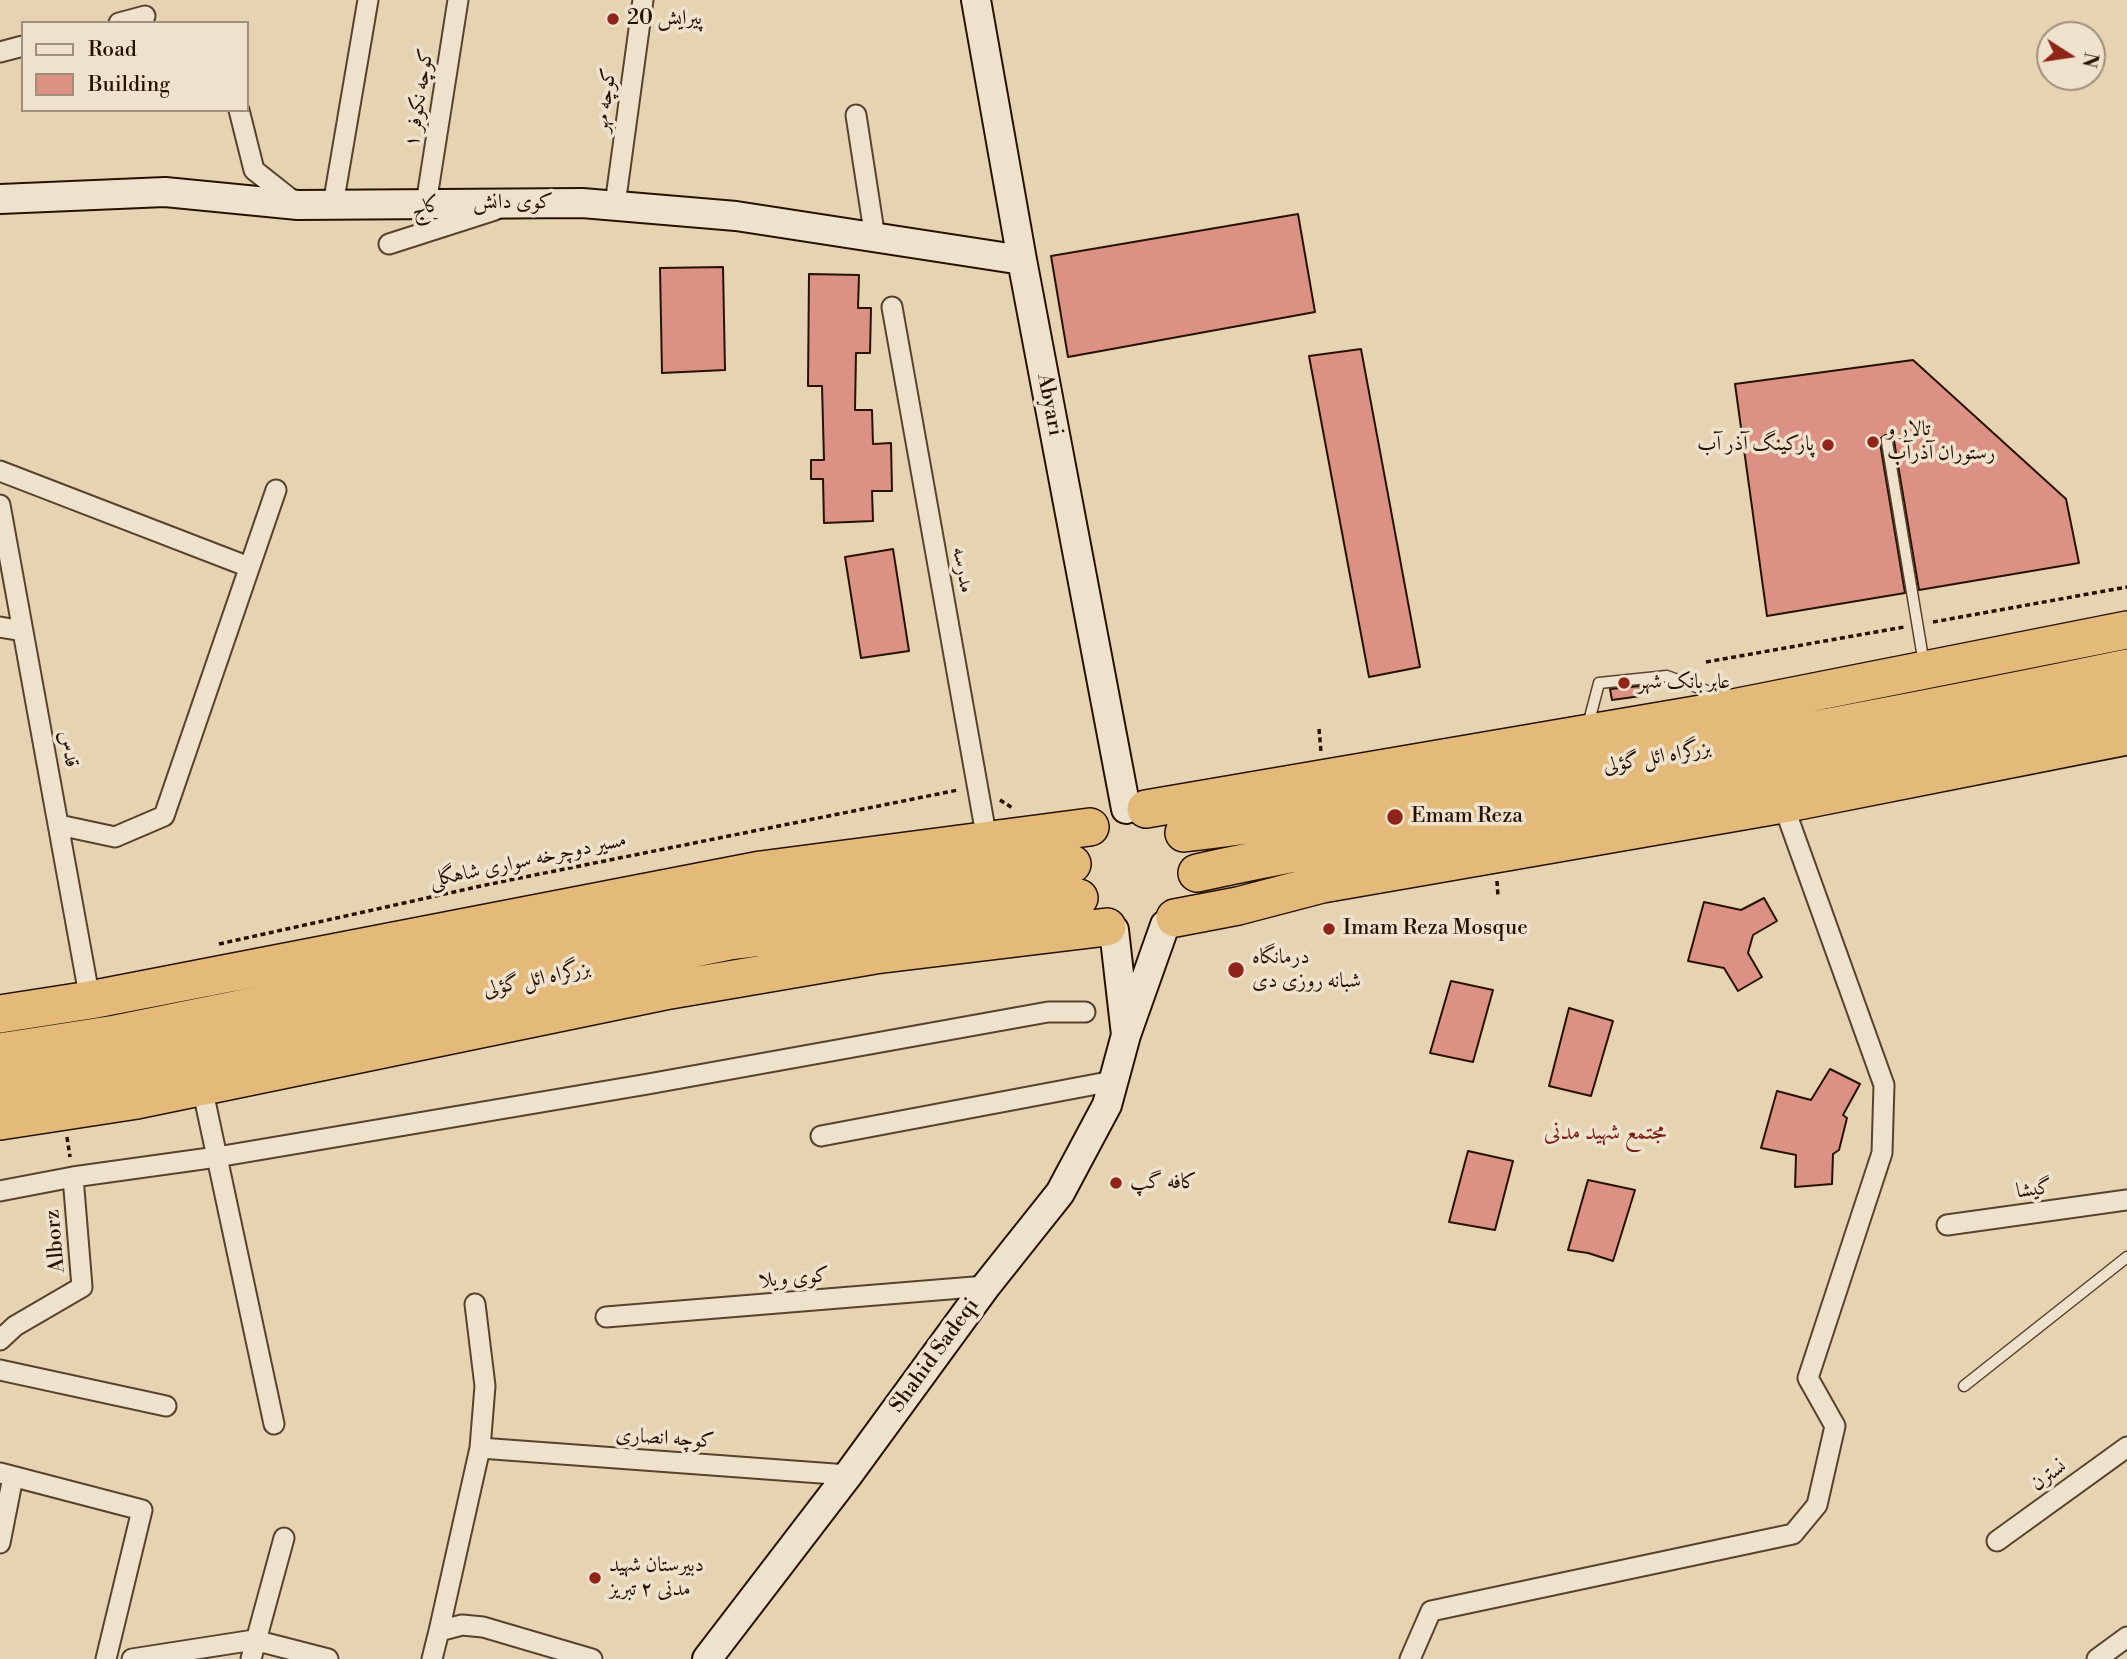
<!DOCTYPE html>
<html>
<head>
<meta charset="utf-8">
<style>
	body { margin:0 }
	#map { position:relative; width:2127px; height:1659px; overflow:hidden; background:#e6d3b2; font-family:"Libre Bodoni",serif }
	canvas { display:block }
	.legend { position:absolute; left:21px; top:21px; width:228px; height:91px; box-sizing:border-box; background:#efe2cd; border:2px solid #9f8f7b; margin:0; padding:9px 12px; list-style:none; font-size:21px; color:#271200 }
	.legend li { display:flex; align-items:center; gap:14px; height:35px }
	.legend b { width:35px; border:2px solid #9f8f7b }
	.north { position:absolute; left:2036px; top:21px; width:70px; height:70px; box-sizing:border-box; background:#efe2cd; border:2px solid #9f8f7b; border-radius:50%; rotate:102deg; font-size:19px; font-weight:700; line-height:28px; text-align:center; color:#271200 }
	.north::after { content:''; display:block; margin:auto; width:24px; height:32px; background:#8f2418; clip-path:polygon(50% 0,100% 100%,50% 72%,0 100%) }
</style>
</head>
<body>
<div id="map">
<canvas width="2127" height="1659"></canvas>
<ul class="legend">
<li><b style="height:9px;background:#efe2cd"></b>Road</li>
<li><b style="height:19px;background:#dc9185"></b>Building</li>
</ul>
<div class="north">N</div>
</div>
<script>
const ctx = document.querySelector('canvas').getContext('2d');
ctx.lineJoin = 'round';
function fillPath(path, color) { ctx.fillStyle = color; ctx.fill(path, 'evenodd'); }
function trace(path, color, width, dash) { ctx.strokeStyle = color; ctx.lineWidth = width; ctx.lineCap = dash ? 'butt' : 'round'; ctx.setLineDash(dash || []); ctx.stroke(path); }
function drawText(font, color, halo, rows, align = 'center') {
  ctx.font = font + ' "Libre Bodoni",Amiri,serif'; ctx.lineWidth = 7; ctx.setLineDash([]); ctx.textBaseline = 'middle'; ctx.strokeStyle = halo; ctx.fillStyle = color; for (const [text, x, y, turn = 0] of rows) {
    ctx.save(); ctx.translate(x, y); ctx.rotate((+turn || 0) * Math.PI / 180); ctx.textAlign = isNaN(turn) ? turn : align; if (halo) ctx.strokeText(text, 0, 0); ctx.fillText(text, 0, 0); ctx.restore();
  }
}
const building = new Path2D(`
	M1298,214L1315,312L1068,357L1051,256Z
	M723,267L725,370L662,373L660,268Z
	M809,274L859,275L858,308H871L870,353H856L855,410H872L873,444L891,443L892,491H872L873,521L824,523L823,479H811V460H824L822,386H808Z
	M1361,349L1420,667L1369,677L1309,356Z
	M1913,360L2066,499L2079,563L1919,590L1894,441L1890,435H1885L1880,439V443L1905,593L1767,616L1735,384Z
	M893,549L909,651L861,658L845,557Z
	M1640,686L1641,696L1612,700L1610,689Z
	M1764,898L1777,921L1753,935L1748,953L1762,977L1738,991L1724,968L1688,961L1704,902L1741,910Z
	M1451,981L1493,990L1473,1062L1430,1053Z
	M1569,1008L1613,1021L1591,1096L1549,1086Z
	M1830,1069L1860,1084L1843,1115L1847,1118L1839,1150L1833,1154L1832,1184L1795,1187L1796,1155L1761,1148L1777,1091L1811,1100Z
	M1468,1151L1513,1161L1495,1230L1449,1222Z
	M1588,1180L1635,1190L1613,1261L1588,1253L1568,1250Z`);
fillPath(building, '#dc9185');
trace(building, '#271200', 2);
const lane = new Path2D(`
	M1887,442L1924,664
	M1588,725L1599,683L1667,676L1710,692
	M1964,1386L2127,1257`);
const street = new Path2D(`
	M119,23L145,16
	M0,52L23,46
	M239,110L254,170L297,204
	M856,115L875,238
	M426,204L458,0
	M333,205L368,0
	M615,205L643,0
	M389,244L495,210
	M892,307L987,840
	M0,471L249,567
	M0,505L90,1000
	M0,627L23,631
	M59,825L115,837L164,816L276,490
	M202,1087L274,1424
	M821,1136L1113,1081
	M0,1191L73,1177L217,1157L648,1084L1048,1012H1085
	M1947,1225L2127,1200
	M606,1317L986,1286
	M0,1340L15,1326L82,1287L73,1177
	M0,1370L166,1406
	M480,1448L848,1475
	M0,1473L142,1510L106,1659
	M1997,1541L2127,1447
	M0,1543L13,1477
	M439,1631L480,1448L485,1386L475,1304
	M132,1659L254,1640L328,1659
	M251,1659L284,1538
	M432,1659L439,1631L462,1625L483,1627L592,1659
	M1410,1659L1431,1611L1793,1534L1817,1505L1835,1426L1808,1378L1882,1153L1884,1085L1783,804
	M2097,1659L2127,1637`);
const secondary = new Path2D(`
	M976,0L1022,260L1126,809
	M0,199L165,192L298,205L582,203L736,216L1022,260
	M1114,930L1126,1035L1165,925
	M707,1659L848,1475L986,1286L1060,1193L1107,1105L1126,1035`);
const highway = new Path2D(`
	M1146,809L1713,712L2127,630
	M1184,833C1301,819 1418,799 1534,779C1733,746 1930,709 2127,668
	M1197,873C1341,841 1488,821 1634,795C1799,766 1963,733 2127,699
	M1175,918L1238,906L1322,884L1783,804L2127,736
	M0,1014L90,1000L761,870L1090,827
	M0,1052L116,1034L726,911L1072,864
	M0,1085L117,1067L730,941L1079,898
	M0,1121L137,1100L670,990L875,955L1107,927`);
trace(lane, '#57422c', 13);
trace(street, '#57422c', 23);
trace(secondary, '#271200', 32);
trace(highway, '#271200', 40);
trace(new Path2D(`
	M1933,622L2127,587
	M1706,662L1904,627
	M1319,729L1321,752
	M1000,800L1014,809
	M1497,881L1498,897
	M219,944L490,884L958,790
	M67,1137L70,1157`), '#271200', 3.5, [5, 3.5]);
trace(lane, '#efe2cd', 10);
trace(street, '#efe2cd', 19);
trace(secondary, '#efe2cd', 28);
trace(highway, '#e3ba79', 37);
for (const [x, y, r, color] of [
	[613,19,7,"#8f2418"],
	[1873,442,7,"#8f2418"],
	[1828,445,7,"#8f2418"],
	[1624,683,7,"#8f2418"],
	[1395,817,9,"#8f2418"],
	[1329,929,7,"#8f2418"],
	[1236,970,9,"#8f2418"],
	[1116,1183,7,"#8f2418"],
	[595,1578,7,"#8f2418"]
]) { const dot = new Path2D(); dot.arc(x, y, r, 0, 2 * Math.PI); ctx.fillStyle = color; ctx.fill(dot); trace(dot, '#efe2cd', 2.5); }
drawText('21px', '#271200', '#efe2cd', [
	["پیرایش 20",627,19],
	["تالار و",1887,430],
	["رستوران آذرآب",1887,454],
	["پارکینگ آذر آب",1814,445,"right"],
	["عابر بانک شهر",1638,683],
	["Emam Reza",1411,817],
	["Imam Reza Mosque",1343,929],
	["درمانگاه",1252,958],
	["شبانه روزی دی",1252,982],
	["کافه گپ",1130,1183],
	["دبیرستان شهید",609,1566],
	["مدنی ۲ تبریز",609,1590]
], 'left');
drawText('21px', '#271200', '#efe2cd', [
	["کوچه نکوفر ۱",420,98,-81],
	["کوچه مهر",606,100,-82],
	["کوی دانش",513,203],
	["کاج",426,208,-18],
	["Abyari",1049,405,79],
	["مدرسه",962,570,80],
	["قدس",68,749,80],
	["بزرگراه ائل گؤلی",1657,758,-10],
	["مسیر دوچرخه سواری شاهگلی",528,861,-12],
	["بزرگراه ائل گؤلی",537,980,-12],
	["گیشا",2034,1190,-8],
	["Alborz",56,1241,-95],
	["کوی ویلا",794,1279,-5],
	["Shahid Sadeqi",935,1356,-54],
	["کوچه انصاری",665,1439,4],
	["نسترن",2049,1476,-36]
]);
drawText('23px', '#7a1f14', '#efe2cd', [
	["مجتمع شهید مدنی",1605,1133]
]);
</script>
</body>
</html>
